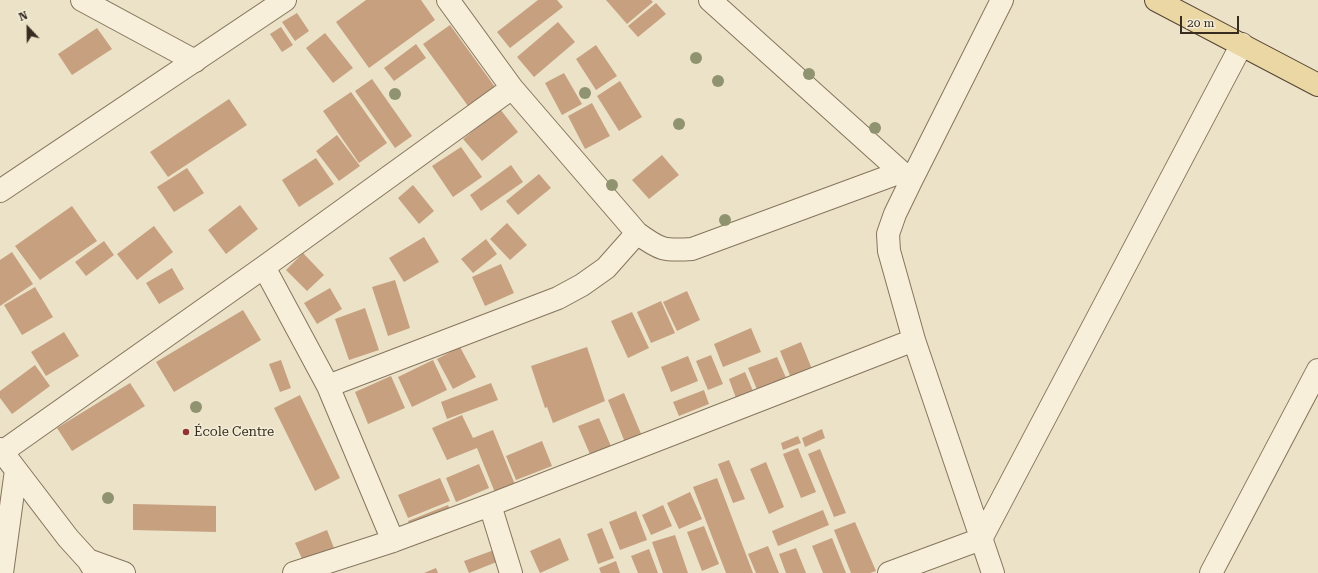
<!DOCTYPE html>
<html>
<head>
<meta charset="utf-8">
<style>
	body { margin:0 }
	#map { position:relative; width:1318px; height:573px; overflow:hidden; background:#ebe2c7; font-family:"Roboto Serif",serif }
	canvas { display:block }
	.north { position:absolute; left:8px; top:8px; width:40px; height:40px; -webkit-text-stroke:3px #f3ecd7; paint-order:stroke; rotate:338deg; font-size:11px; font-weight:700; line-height:16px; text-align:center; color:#372c20 }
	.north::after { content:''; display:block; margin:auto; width:14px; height:18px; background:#372c20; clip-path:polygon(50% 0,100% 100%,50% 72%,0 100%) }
	.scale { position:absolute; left:1180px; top:16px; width:59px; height:18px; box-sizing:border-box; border:2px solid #372c20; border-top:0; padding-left:5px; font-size:12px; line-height:14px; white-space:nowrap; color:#372c20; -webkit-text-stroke:3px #f3ecd7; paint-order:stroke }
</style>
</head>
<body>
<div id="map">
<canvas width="1318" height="573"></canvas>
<div class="north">N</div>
<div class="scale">20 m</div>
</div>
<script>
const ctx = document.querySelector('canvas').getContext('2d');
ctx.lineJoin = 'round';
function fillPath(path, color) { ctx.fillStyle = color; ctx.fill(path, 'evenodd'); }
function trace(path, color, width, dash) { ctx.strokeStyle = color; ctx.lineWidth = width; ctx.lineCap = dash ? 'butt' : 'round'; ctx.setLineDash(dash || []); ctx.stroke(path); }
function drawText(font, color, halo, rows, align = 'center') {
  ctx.font = font + ' "Roboto Serif",serif'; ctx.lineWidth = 3; ctx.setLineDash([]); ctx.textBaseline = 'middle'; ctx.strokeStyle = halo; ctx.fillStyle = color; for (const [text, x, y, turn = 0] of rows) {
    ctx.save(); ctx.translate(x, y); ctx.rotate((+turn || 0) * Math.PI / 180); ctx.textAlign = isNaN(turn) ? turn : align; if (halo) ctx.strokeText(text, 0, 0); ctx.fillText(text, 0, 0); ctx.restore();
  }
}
fillPath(new Path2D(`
	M366,0H421L435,20L369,68L336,22Z
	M538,0H557L563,7L510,48L497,32Z
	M606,0H651L653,2L627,24Z
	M656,3L666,14L638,37L628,26Z
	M297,13L309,31L295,41L282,22Z
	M558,22L575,42L534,77L517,57Z
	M450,25L495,87L468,106L423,44Z
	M281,27L293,45L282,52L270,34Z
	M97,28L112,49L72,75L58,54Z
	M325,33L353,68L333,83L306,48Z
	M416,44L426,58L394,81L384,68Z
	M596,45L617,76L596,90L576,59Z
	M564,73L582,104L562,115L545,83Z
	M372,79L412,136L395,148L355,91Z
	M620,81L642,117L619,131L597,96Z
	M351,92L387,143L359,163L323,111Z
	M229,99L247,125L168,177L150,152Z
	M592,103L610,136L585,149L568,116Z
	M500,109L518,132L482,161L463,139Z
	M337,135L360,166L339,181L316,151Z
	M461,147L482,177L453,197L432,166Z
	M662,155L679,175L649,199L632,180Z
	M316,158L334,184L299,207L282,180Z
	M511,165L523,182L481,211L470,195Z
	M187,168L204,193L174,212L157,187Z
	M539,174L551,188L518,215L506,201Z
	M413,185L434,211L419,224L398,198Z
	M240,205L258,229L226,254L208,230Z
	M72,206L97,241L40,280L15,246Z
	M507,223L527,245L510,260L490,239Z
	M154,226L173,252L137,280L117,254Z
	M424,237L439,262L404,282L389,258Z
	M486,239L497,254L473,273L461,259Z
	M104,241L114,255L86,276L75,262Z
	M12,252L33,284L0,306V260Z
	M303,253L324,275L307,291L286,270Z
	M501,264L514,293L485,306L472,277Z
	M172,268L184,289L159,304L146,283Z
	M395,280L410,328L388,336L372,287Z
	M35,287L53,317L22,335L4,305Z
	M330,288L342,309L317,324L304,303Z
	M687,291L700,320L677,331L663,302Z
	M661,301L675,333L651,343L637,312Z
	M365,308L379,350L349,360L335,319Z
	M243,310L261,340L174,392L156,362Z
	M632,312L649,348L628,358L611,321Z
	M751,328L761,352L723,367L714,344Z
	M64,332L79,356L46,376L31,352Z
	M801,342L812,369L791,378L780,351Z
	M460,347L476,377L453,389L437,359Z
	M587,347L605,401L553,423L547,407L545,408L531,366Z
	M711,355L723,384L708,390L696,361Z
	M688,356L698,381L671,392L661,367Z
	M777,357L787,380L758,392L748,368Z
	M281,360L291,388L280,392L269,364Z
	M433,360L447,390L412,407L398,377Z
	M35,365L50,386L12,414L0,398V391Z
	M745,372L753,391L736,398L729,379Z
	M391,376L405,408L368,424L355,392Z
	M130,383L145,406L72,451L57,428Z
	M491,383L498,400L447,419L441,402Z
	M704,390L709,404L679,416L673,402Z
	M624,393L647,448L630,455L608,400Z
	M300,395L340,478L315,491L274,408Z
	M462,415L473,438L493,430L516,487L496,495L477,448L447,460L432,428Z
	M599,418L613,451L592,459L578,426Z
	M822,429L825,438L805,447L802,438Z
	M798,436L801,443L783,450L781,443Z
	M542,441L552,466L516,480L506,456Z
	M798,448L816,492L801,498L783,454Z
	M820,449L846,513L834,517L808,454Z
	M729,460L745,499L733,503L718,464Z
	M766,462L784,507L769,514L750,469Z
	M479,464L489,488L456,502L446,478Z
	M440,478L450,501L408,518L398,495Z
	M717,478L753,573H726L693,487Z
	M690,492L702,519L679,529L667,503Z
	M133,504L216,506V532L133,530Z
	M448,505L454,519L414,535L408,521Z
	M663,505L672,526L651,535L642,515Z
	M823,510L829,525L778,546L772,531Z
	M636,511L647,540L620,550L609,522Z
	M855,522L876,571L870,573H851L834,530Z
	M704,526L719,564L702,571L687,532Z
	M602,528L614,558L598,564L587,534Z
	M327,530L334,548L303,561L295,543Z
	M675,535L688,573H663L652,542Z
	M560,538L569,560L540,573L530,551Z
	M832,538L846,573H823L812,546Z
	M768,546L779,573H756L748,554Z
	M796,548L806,573H786L779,554Z
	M649,549L658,573H638L631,556Z
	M494,550L499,561L469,573L464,561Z
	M616,561L620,573H601L599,568Z
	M436,568L438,573H424Z`), '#c7a080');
const minor = new Path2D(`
	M82,0L195,61
	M710,0L910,180
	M637,233C660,250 664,251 692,249L901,172
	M264,267L328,386L393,541
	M914,340L993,573
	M328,386L558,298L582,285L606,268L637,233L512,88L448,0
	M0,449L68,538L88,560L96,573
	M2,452L264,267L512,88
	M490,505L511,573
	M88,560L124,573
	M2,573L16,470
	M294,573L393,541L490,505L914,340L889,251L888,234L895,214L911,181L1002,0
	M889,573L981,539L1242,44
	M1211,573L1318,370`);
const tertiary = new Path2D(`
	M0,191L285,0`);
const primary = new Path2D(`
	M1156,0L1318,85`);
trace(minor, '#86755e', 24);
trace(tertiary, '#86755e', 24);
trace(primary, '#544332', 24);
trace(minor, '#f7efda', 22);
trace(tertiary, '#f7efda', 22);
trace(primary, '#ebd7a3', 22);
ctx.fillStyle = '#909370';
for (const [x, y] of [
	[696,58],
	[809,74],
	[718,81],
	[585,93],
	[395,94],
	[679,124],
	[875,128],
	[612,185],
	[725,220],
	[196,407],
	[108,498]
]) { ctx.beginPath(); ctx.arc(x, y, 6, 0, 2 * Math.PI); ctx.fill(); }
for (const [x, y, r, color] of [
	[186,432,4,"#913532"]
]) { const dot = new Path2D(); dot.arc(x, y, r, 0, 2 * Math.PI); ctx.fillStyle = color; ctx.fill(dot); trace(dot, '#f3ecd7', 1.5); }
drawText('13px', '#372c20', '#f3ecd7', [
	["École Centre",194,432]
], 'left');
</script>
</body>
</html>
